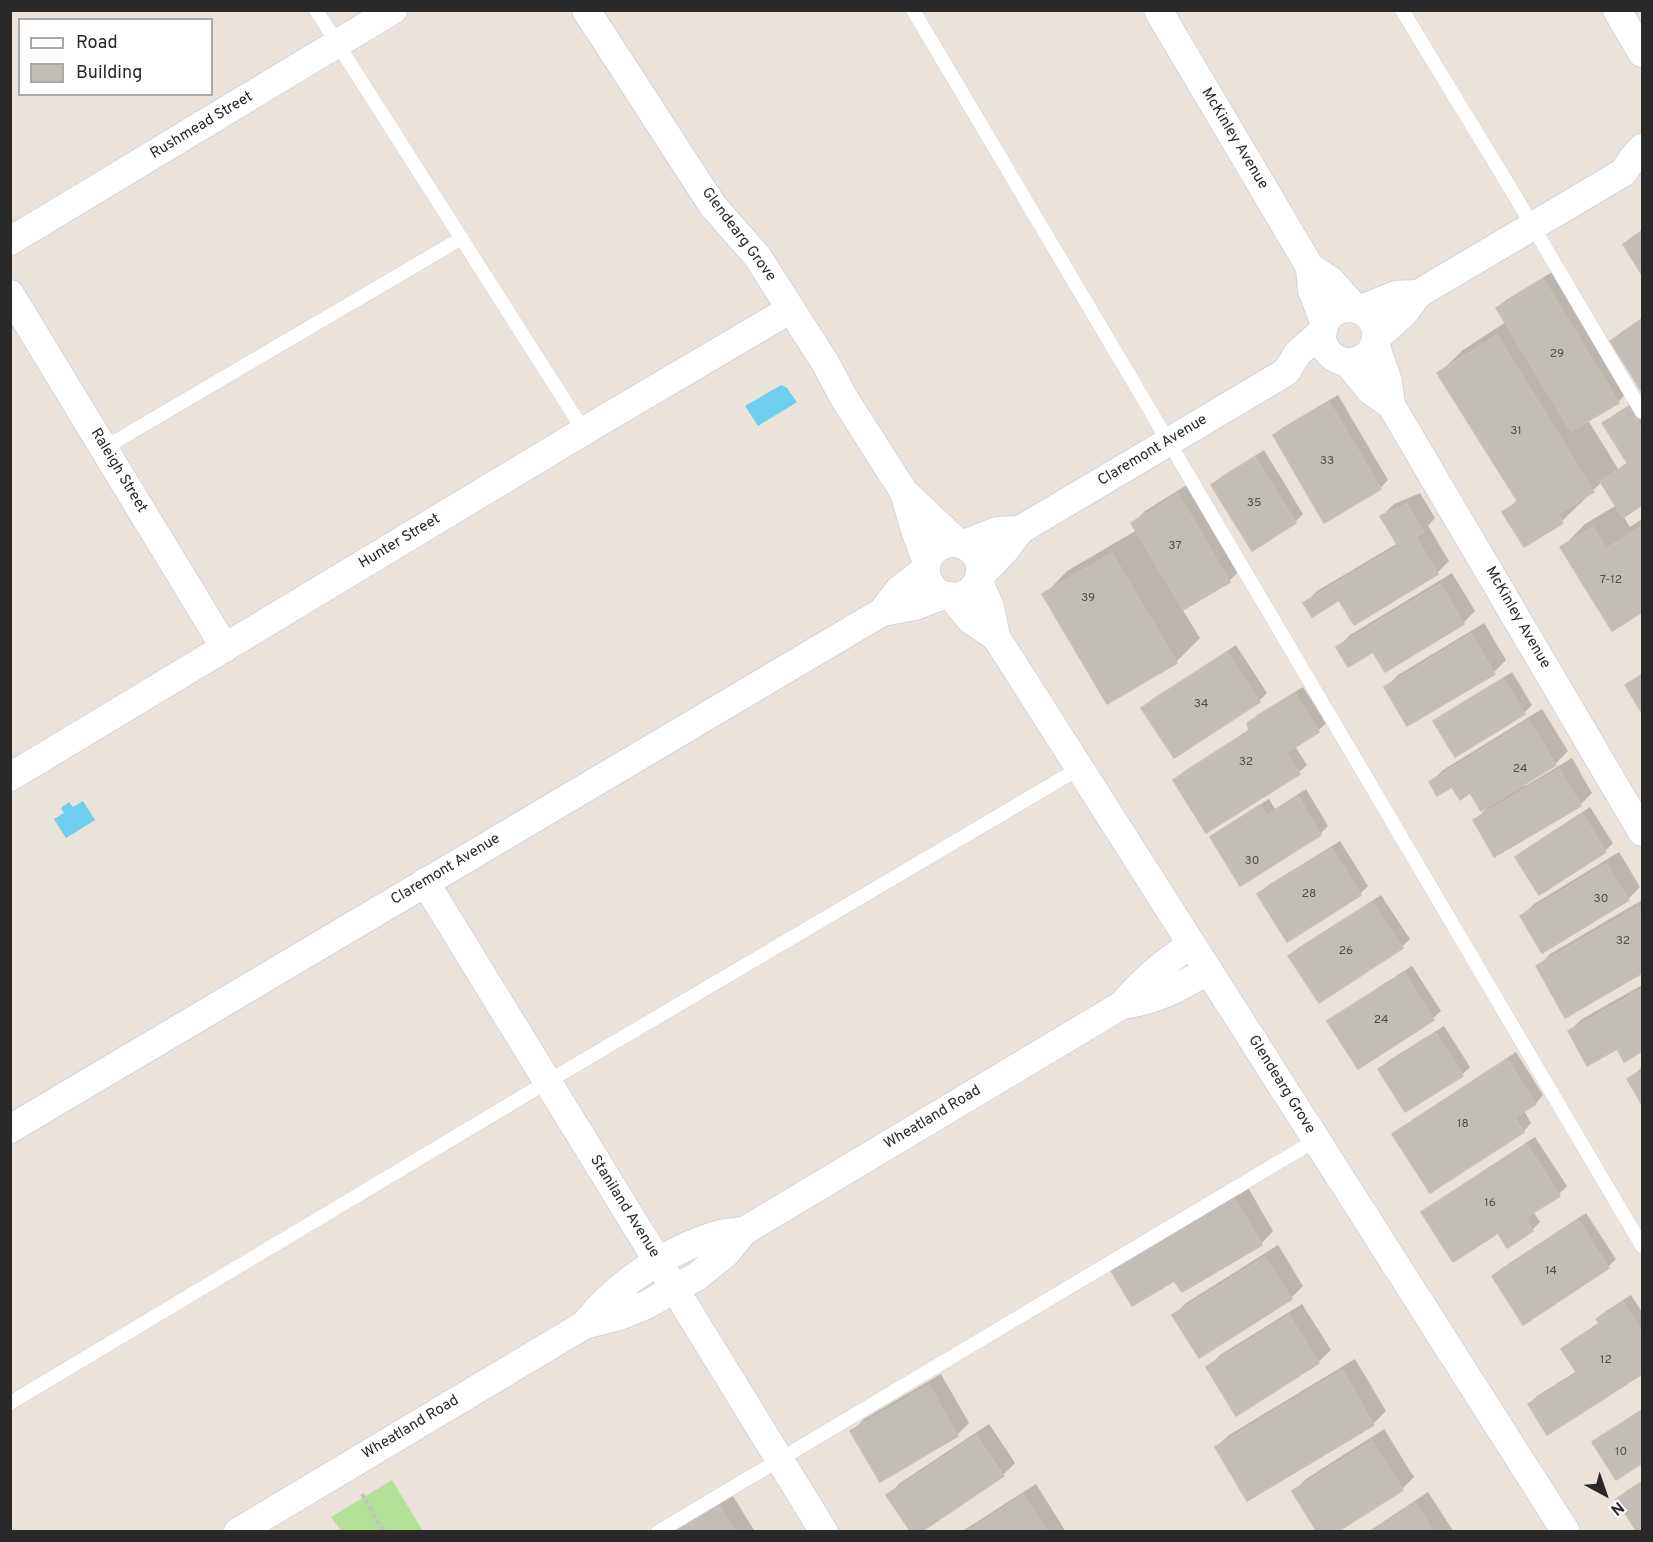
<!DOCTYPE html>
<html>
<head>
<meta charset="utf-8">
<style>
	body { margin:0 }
	#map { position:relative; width:1653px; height:1542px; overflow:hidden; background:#ebe3da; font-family:Overpass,sans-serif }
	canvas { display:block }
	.frame { position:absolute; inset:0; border:12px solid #292929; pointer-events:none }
	.legend { position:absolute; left:18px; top:18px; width:195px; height:78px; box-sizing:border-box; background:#fff; border:2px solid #a9a9a9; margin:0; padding:8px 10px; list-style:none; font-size:18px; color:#292929 }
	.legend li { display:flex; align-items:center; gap:12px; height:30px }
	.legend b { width:30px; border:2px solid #a9a9a9 }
	.north { position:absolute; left:1575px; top:1464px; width:60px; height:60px; -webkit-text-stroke:4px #fff; paint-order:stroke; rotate:140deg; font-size:16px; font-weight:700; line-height:24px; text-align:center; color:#292929 }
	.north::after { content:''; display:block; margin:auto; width:21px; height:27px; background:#292929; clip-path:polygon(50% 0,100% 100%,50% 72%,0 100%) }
</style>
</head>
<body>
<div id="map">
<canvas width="1653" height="1542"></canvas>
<div class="frame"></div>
<ul class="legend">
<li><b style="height:8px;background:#fff"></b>Road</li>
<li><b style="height:16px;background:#c3bdb7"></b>Building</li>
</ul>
<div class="north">N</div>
</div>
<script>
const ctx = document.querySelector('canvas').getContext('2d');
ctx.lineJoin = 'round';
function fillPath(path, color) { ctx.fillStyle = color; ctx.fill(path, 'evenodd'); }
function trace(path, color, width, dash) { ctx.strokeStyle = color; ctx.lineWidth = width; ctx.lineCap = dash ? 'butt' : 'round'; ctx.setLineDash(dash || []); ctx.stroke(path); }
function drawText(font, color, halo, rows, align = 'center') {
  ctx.font = font + ' Overpass,sans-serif'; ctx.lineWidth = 4.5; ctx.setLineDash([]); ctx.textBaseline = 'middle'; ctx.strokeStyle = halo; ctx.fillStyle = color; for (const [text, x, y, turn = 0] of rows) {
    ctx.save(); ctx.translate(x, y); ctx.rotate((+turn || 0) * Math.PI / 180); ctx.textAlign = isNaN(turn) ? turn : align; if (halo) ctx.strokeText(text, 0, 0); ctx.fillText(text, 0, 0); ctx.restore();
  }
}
fillPath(new Path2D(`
	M392,1480L423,1531H341L331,1517Z`), '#b2e197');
fillPath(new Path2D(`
	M781,385L787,388L797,402L758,426L745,406Z
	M83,801L95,820L66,838L54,819L64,813L61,808L69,802L73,807Z`), '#6dceed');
fillPath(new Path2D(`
	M1642,230V272L1625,244L1633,236Z
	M1552,272L1626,394L1618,402L1588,420L1618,469L1628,462L1604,424L1612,416L1637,400L1642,408V503L1623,516L1630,527L1642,519V610L1612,629L1562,548L1585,524L1617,505L1602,482L1593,490L1584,496L1586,498L1562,521L1524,545L1504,513L1518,499L1439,373L1463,350L1506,322L1498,308L1506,300Z
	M1642,318V389L1612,341L1620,333Z
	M1338,395L1388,480L1380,488L1274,436L1282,428Z
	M1264,450L1303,514L1295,522L1253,549L1213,485L1221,477Z
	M1190,483L1241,569L1229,581L1182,609L1200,638L1176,662L1044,595L1067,571L1137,530L1133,523L1145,511Z
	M1420,493L1435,518L1428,526L1449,561L1437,573L1340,598L1305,603L1317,591L1398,543L1382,516L1394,504Z
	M1452,573L1475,611L1463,623L1374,650L1338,647L1350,635Z
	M1484,623L1506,660L1494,672L1386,687L1398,675Z
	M1236,645L1267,693L1259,701L1143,708L1151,700Z
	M1512,672L1532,705L1524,713L1435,721L1443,714Z
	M1642,673V710L1627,686Z
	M1303,687L1326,723L1318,731L1295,746L1307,765L1299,772L1175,780L1183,772L1250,729L1249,724L1257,715Z
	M1542,709L1568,751L1555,764L1524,783L1525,786L1572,758L1592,793L1580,805L1475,820L1489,806L1471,791L1453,785L1431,782L1443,770Z
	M1306,789L1328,826L1320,834L1241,884L1212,837L1220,830L1269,799L1275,809Z
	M1590,807L1613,843L1605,851L1517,858L1524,850Z
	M1340,841L1368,886L1360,894L1287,939L1259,894L1267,886Z
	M1619,852L1640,887L1628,899L1522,916L1534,904Z
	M1381,895L1410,939L1402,947L1290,956L1298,948Z
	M1642,900V972L1566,1016L1538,966L1550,954Z
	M1412,966L1441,1011L1433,1018L1329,1022L1337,1014Z
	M1642,985V1050L1625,1060L1618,1047L1569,1031L1582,1019Z
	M1444,1026L1470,1067L1462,1075L1380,1069L1388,1061Z
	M1516,1052L1543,1095L1536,1103L1524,1111L1531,1123L1524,1131L1431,1191L1394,1135L1402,1127Z
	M1642,1067V1102L1629,1080Z
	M1535,1137L1567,1186L1559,1194L1533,1211L1540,1222L1532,1230L1508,1246L1498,1231L1423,1212L1431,1205Z
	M1246,1184L1273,1231L1261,1244L1182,1290L1175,1278L1112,1269Z
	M1586,1213L1616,1259L1608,1267L1524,1322L1494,1276L1502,1268Z
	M1278,1245L1303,1286L1291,1298L1174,1315L1186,1303Z
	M1631,1295L1642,1312V1373L1548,1433L1530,1404L1537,1396L1577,1371L1563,1349L1571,1341L1600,1322L1598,1319L1606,1311Z
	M1302,1304L1331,1350L1318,1362L1236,1414L1208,1368L1220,1355Z
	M1355,1359L1386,1411L1373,1424L1248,1499L1216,1447L1229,1435Z
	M941,1374L969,1423L957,1435L852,1431L864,1419Z
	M1642,1412V1462L1616,1478L1594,1442L1601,1435V1438Z
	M989,1424L1015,1463L1003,1475L888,1495L900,1483Z
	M1384,1429L1414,1477L1402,1489L1294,1491L1306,1479Z
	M1642,1481V1532H1638L1618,1499L1626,1491Z
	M1036,1484L1066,1532H961Z
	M1428,1492L1454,1532H1368Z
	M731,1493L754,1530L753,1532H670Z`), '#0003');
const building = new Path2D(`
	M1642,231V275L1623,244Z
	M1543,279L1619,403L1571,431L1496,308Z
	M1642,320V392L1610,341Z
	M1497,335L1594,492L1558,514L1563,523L1524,547L1502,512L1518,502L1437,373Z
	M1329,402L1381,489L1324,523L1273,435Z
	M1629,407L1642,428V505L1623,518L1600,481L1628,464L1602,423Z
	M1255,457L1296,523L1252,551L1211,485Z
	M1178,494L1230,582L1183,610L1131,523Z
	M1407,504L1424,532L1416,537L1438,574L1354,625L1339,600L1312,617L1303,603L1398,546L1380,516Z
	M1642,526V612L1612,631L1560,547L1593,527L1606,549Z
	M1112,553L1177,663L1107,704L1042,594Z
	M1440,584L1464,624L1385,672L1373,652L1348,667L1336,647Z
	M1471,634L1495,674L1407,726L1384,687Z
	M1227,652L1260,702L1174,758L1141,708Z
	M1642,675V713L1625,685Z
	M1503,679L1525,714L1455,757L1433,721Z
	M1295,693L1319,732L1286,753L1300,774L1206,833L1173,780L1249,731L1247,723Z
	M1529,720L1556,765L1481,811L1470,793L1460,800L1452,787L1437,796L1429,782Z
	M1559,769L1581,806L1494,857L1473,820Z
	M1298,796L1321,835L1240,886L1210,837L1260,805L1267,816Z
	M1582,814L1606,852L1539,895L1515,857Z
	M1332,848L1361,895L1287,942L1257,894Z
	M1606,864L1629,900L1542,953L1520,916Z
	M1372,902L1403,948L1319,1003L1288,956Z
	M1638,907L1642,915V973L1565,1018L1536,966Z
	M1404,972L1434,1020L1358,1069L1327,1021Z
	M1642,989V1051L1624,1062L1617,1049L1587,1066L1568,1031Z
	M1436,1033L1463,1076L1405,1112L1378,1069Z
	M1507,1059L1536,1104L1515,1118L1524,1132L1430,1193L1392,1134Z
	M1642,1070V1105L1627,1079Z
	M1527,1144L1560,1196L1525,1218L1533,1231L1507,1248L1498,1233L1453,1262L1421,1212Z
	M1233,1196L1262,1245L1182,1292L1174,1281L1132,1306L1110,1269Z
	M1578,1220L1609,1268L1523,1325L1492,1276Z
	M1265,1257L1292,1299L1199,1358L1172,1315Z
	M1623,1302L1642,1332V1374L1547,1435L1528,1404L1577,1373L1561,1349L1600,1324L1596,1319Z
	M1289,1315L1319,1363L1236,1416L1206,1367Z
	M1342,1370L1374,1425L1247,1501L1215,1447Z
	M929,1385L958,1436L880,1482L850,1431Z
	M1642,1410V1463L1616,1480L1592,1442Z
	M976,1435L1004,1476L921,1532H911L886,1495Z
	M1372,1441L1403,1490L1337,1532H1317L1292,1491Z
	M1642,1482V1532H1637L1616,1499Z
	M1024,1495L1047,1532H966Z
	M1415,1503L1434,1532H1372Z
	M718,1504L736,1532H675Z`);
fillPath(building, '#c3bdb7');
trace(building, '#c6bfb4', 1.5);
const lane = new Path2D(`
	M316,10L584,431
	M913,10L1147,405L1642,1246
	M1402,10L1512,191L1642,412
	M104,448L462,238
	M10,1403L547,1082L1080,768
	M658,1532L1316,1140`);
const street = new Path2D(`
	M586,10L713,206L757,256L826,364L844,398L904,492L957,542
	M1158,10L1310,267L1312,290L1325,324
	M1617,10L1642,53
	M10,241L393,10
	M1310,267L1331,281L1356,309
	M10,294L225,648
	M1322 335a27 27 0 1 1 54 0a27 27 0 1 1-54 0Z
	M1359,310L1396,295L1418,294
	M1376,338L1403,314L1418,294L1624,172L1633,158L1642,148
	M1375,344L1388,382L1391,405L1642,832
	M1347,362L1370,390L1391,405
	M904,492L915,530L927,563
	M926 570a27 27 0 1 1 54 0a27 27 0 1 1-54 0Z
	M964,544L997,531L1020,530
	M980,576L1005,550L1020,530L1286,372L1298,353L1323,331
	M978,580L990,607L996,637L1566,1532
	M951,596L971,620L996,637
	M882,612L899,590L926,569
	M10,777L584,431L791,309
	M425,882L824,1532
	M1122,1005C1157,1000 1179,988 1208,970
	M10,1129L882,612L915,606L944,595
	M584,1325C592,1316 600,1306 609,1298C636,1272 680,1246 717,1235C725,1233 735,1232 744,1231
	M238,1532L584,1325L619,1316L646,1305L696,1277L726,1253L744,1231L1122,1005C1144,979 1164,963 1192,944`);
trace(lane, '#d0d3e2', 15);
trace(street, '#d0d3e2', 30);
trace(new Path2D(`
	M362,1494L384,1532`), '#c3c3c3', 4, [4.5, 3]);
trace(lane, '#fff', 14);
trace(street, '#fff', 28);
drawText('12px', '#504e4c', null, [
	["29",1557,355],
	["31",1516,432],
	["33",1327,462],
	["35",1254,504],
	["37",1175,547],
	["7-12",1611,581],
	["39",1088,599],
	["34",1201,705],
	["32",1246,763],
	["24",1520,770],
	["30",1252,862],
	["28",1309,895],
	["30",1601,900],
	["32",1623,942],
	["26",1346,952],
	["24",1381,1021],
	["18",1463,1125],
	["16",1490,1204],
	["14",1551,1272],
	["12",1606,1361],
	["10",1621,1453]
]);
drawText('15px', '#292929', '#fff', [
	["Rushmead Street",202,126,-31],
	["McKinley Avenue",1234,139,59],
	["Glendearg Grove",738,235,53],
	["Claremont Avenue",1153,451,-31],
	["Raleigh Street",118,471,59],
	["Hunter Street",400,542,-31],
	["McKinley Avenue",1517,618,60],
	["Claremont Avenue",446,870,-31],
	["Glendearg Grove",1281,1085,58],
	["Wheatland Road",933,1118,-31],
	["Staniland Avenue",624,1207,58],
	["Wheatland Road",411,1428,-31]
]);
</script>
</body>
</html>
